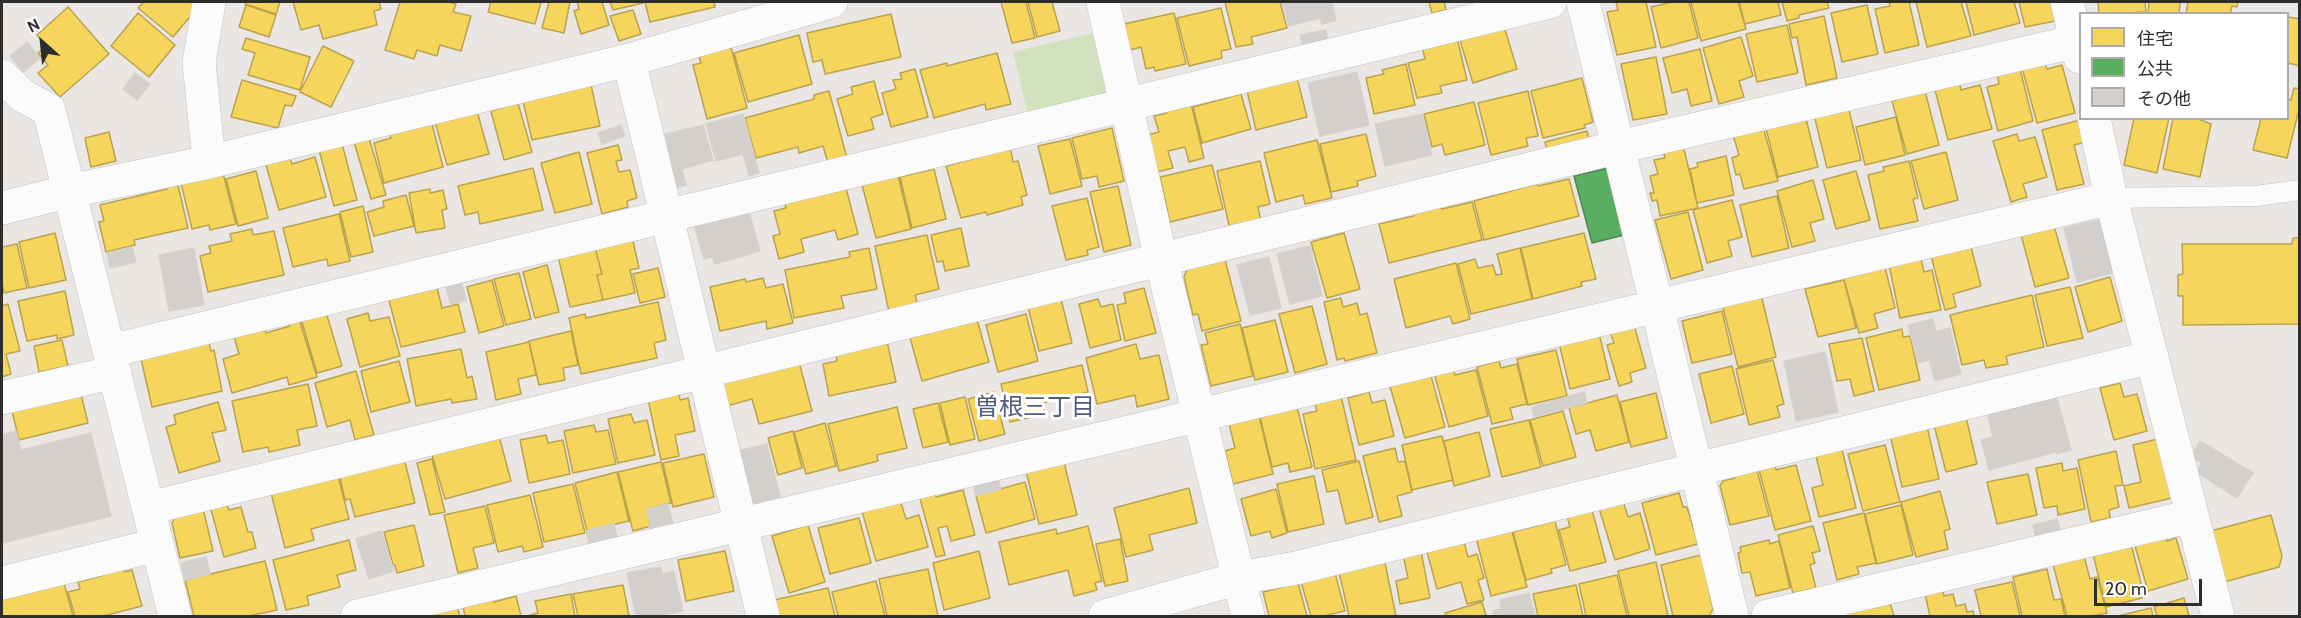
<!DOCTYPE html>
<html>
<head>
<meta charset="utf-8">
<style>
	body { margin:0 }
	#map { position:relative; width:2301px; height:618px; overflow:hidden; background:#eae6e3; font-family:Cabin,"Noto Sans JP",sans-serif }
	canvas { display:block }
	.frame { position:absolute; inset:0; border:3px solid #2d2d2d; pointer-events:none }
	.legend { position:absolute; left:2079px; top:12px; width:210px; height:108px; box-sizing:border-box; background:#fff; border:2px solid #ababab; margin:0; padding:8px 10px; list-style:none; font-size:18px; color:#2d2d2d }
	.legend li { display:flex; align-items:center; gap:12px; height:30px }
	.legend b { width:30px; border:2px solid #ababab }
	.north { position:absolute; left:12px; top:12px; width:60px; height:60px; -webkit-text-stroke:4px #fff; paint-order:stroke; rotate:333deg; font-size:16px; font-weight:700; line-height:24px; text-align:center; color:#2d2d2d }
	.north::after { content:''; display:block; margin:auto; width:21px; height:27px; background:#2d2d2d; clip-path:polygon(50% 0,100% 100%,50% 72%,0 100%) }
	.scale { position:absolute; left:2094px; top:579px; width:108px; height:27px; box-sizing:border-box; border:3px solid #2d2d2d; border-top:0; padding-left:8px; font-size:18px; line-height:21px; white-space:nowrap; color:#2d2d2d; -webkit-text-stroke:4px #fff; paint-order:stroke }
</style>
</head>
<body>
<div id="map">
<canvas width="2301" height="618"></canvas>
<div class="frame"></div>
<ul class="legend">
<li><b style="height:16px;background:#f6d55c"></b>住宅</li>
<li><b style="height:16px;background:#5aae61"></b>公共</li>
<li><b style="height:16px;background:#d2cfcc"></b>その他</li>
</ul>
<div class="north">N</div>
<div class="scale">20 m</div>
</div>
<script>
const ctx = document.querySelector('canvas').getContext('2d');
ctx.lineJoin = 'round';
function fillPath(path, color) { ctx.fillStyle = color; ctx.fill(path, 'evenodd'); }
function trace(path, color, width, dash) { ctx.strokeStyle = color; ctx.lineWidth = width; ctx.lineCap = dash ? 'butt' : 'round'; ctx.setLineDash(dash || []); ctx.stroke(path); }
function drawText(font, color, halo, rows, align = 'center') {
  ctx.font = font + ' Cabin,"Noto Sans JP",sans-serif'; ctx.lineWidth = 6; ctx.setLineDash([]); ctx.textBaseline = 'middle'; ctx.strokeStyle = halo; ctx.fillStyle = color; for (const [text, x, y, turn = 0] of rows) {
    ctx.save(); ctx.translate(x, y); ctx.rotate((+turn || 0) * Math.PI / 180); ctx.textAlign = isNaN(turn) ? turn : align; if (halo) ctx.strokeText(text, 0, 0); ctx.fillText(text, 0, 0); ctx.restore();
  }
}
fillPath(new Path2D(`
	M1092,33L1108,99L1029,118L1013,52Z`), '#d2e2bf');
const homes = new Path2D(`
	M144,2H194L199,6L173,37L138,8Z
	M246,2H280L276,14L245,4Z
	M293,2H379L381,9L374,11L377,25L323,39L319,25L301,30Z
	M400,2H449L456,4L453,12L471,16L461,51L440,45L437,56L417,50L414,59L385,50Z
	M491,2H541L535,24L488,12Z
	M549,2H570L564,33L542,28Z
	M577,2H602L609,25L581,34L574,11L579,9Z
	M610,2H642L643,3L613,10Z
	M645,2H714L715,7L650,22Z
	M1001,2H1026L1035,38L1012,43Z
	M1028,2H1052L1060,31L1037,37Z
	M1225,2H1280L1287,28L1251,37L1253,44L1236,47Z
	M1429,2H1444L1446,10L1432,13Z
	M1616,2H1646L1656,47L1617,55L1607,12L1618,10Z
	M1672,2H1689L1698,38L1661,48L1651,7Z
	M1691,2H1738L1746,29L1701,41Z
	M1739,2H1778L1781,15L1745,24Z
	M1782,2H1827L1829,8L1799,15V18L1787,21Z
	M1889,2H1909L1919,45L1885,53L1875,9L1890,6Z
	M1916,2H1961L1971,36L1927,47Z
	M1966,2H2014L2020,23L1974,35Z
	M2019,2H2051L2055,21L2025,27Z
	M2098,2H2145L2146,12L2099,14Z
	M2149,2H2180L2179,14H2148Z
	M2188,2H2238L2237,7L2232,6L2230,14H2186Z
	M246,5L276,15L269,37L239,27Z
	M1867,5L1878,54L1842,62L1831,13Z
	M68,7L109,54L60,97L38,73L48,65L38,53L47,46L37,35Z
	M1221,8L1231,49L1221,51L1222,58L1189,66L1177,18Z
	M633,10L641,34L619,41L610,16Z
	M138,13L175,45L149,77L111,46Z
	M1174,13L1186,64L1155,71L1154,67L1146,69L1141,47L1130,50L1124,24Z
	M891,14L901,57L825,74L822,60L813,62L807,33Z
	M1824,16L1837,78L1806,85L1797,37L1792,38L1789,24Z
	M2288,17L2300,19V66L2288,63Z
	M1503,23L1517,69L1473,83L1459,37Z
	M1787,25L1798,73L1757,82L1746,34Z
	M1456,34L1467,80L1440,86L1442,93L1417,98L1408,63L1425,59L1421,43Z
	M799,35L812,84L748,102L734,53Z
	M1741,37L1753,76L1739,81L1744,97L1719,104L1703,48Z
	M246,38L310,57L300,90L248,75L255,53L242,49Z
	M323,46L354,61L331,107L300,92Z
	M731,47L747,108L707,119L693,65L701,63L699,56Z
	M1700,49L1712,101L1691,106L1687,89L1672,93L1663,58Z
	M997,53L1011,104L986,110L985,104L934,118L920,70L947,63V66Z
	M1656,57L1667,114L1633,120L1621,64Z
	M2043,59L2047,69L2062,65L2075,113L2037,123L2021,64Z
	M1406,64L1415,105L1374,114L1366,78L1384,74L1382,70Z
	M915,69L928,117L891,127L882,93L896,89L893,80L902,79L900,73Z
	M2020,69L2033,121L1998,131L1987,87L1999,84L1997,74Z
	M1296,74L1307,117L1256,130L1246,86Z
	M1582,78L1593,122L1584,125L1585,128L1543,138L1531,91Z
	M242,80L296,96L292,106L285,105L278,128L231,117Z
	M590,80L600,126L532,140L522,96Z
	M1959,80L1961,90L1980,85L1992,129L1948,140L1934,86Z
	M874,81L883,114L871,118L874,129L848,136L837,99L853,94L851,87Z
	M2294,88L2300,89V105L2287,158L2253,150L2261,118H2288V99L2291,100Z
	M829,91L847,158L828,163L823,146L799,153L798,147L756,158L745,118L814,99V95Z
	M1528,91L1538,136L1526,138L1528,146L1491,155L1478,103Z
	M1925,91L1939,145L1907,154L1892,101Z
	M1241,94L1251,129L1202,143L1193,107Z
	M1190,99L1204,158L1189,162L1185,147L1168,151L1173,168L1157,172L1148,135L1159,132L1154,116L1167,113L1164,105Z
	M1474,102L1485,145L1445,155L1442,144L1432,147L1424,114Z
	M518,103L532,152L504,160L491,111Z
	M1848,106L1861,160L1827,168L1814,115Z
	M477,111L489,154L447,165L435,122Z
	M1805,115L1818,167L1778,177L1765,124Z
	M1896,117L1905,155L1865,165L1856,127Z
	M2134,118H2169L2157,173L2124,165Z
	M2173,118H2196L2211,124L2200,177L2163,169Z
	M431,120L443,167L384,183L374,143L391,138L388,131Z
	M2080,120L2086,142L2074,145L2084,184L2057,190L2042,130Z
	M1763,127L1778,181L1744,189L1740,174L1736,175L1732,158L1739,155L1733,135Z
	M1112,128L1124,181L1099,187L1097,176L1082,179L1072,138Z
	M1587,131L1590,143L1548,154L1545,142Z
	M109,132L116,161L91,167L85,138Z
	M1366,134L1376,176L1357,181L1358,186L1331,192L1320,144Z
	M2017,134L2019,141L2035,137L2047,177L2023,184L2027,197L2011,202L1993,141Z
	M369,138L386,195L371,199L354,142Z
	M1070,139L1082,186L1050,194L1038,146Z
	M341,140L357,200L334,206L318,146Z
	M1317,140L1332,198L1305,204L1303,195L1276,202L1264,153Z
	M618,145L622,160L616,161L619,172L630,170L637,198L627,201L628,207L602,214L587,153Z
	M1683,145L1698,208L1660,216L1657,200L1652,201L1650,193H1654L1650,176L1658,174L1654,160L1665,158L1663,150Z
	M1010,146L1013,162L1018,161L1027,195L1021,197L1023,205L987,215L986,212L961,218L946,166L983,156Z
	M288,152L292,164L315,157L326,197L279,210L264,158Z
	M579,152L592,204L555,213L541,163Z
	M1946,152L1958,200L1924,209L1911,161Z
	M1726,156L1734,195L1697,203L1690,169L1698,167L1697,163Z
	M1260,161L1270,204L1258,207L1261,223L1230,230L1217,171Z
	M1909,161L1918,198L1913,199L1918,221L1880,229L1868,175L1884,171L1883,167Z
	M1212,165L1223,209L1170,222L1160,177Z
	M533,168L543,210L480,224L478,212L465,215L458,186Z
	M934,169L946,219L912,228L900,177Z
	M256,171L268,218L238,226L226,179Z
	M897,171L911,229L876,238L861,181Z
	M1856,171L1870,220L1836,229L1823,180Z
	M223,173L236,224L210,230L209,225L192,229L181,183Z
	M1569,179L1579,216L1484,240L1474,201L1537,184L1538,186Z
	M1813,180L1824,219L1810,223L1815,241L1792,247L1777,191Z
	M177,181L188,228L134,240L135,245L106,252L99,222L104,221L100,205L167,189L165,183Z
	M845,184L858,234L838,240L835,230L801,239L804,252L779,259L773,236L780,234L774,211L786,208L784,201Z
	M1118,186L1131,245L1104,252L1090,192Z
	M430,189V193L443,190L447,209L442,210L445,228L416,233L409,193Z
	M406,195L414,226L374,236L367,212L384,207L383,201Z
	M1777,196L1789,248L1752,257L1740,205Z
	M1087,198L1099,247L1087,250L1088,255L1066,260L1052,206Z
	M1732,200L1742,237L1728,241L1732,256L1707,263L1693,210Z
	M1472,202L1482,240L1389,263L1379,224L1414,216L1413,212L1440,206L1442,209Z
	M363,206L373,252L351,257L340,212Z
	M1688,212L1703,270L1671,279L1655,220Z
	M339,214L350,261L328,266L327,259L293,267L283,228Z
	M2052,219L2069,278L2035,287L2019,227Z
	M961,228L969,266L945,271L943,261L937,262L931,235Z
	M252,229L253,235L274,231L284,275L208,292L200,256L211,253L209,246L232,241L230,234Z
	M55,233L66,280L29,288L19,242Z
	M1344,233L1360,289L1327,298L1311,242Z
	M1584,233L1596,279L1581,282L1582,286L1533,299L1521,248Z
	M927,235L939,289L915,295L918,306L889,312L875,246Z
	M2293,238H2300V324L2183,325V296H2178V275L2183,274L2182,244H2292Z
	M1969,239L1981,286L1953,294L1956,307L1945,310L1929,248Z
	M633,241L639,268L630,270L635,293L603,300L597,275L602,274L594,244Z
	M17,244L27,288L4,293L2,283V247Z
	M595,248L602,274L597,275L603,300L570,307L558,256Z
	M869,248L877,289L841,296L844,308L794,318L785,270L850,257L849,252Z
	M1520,248L1532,299L1471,314L1458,264L1475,259L1478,268L1493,265L1496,275L1502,274L1497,254Z
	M1224,256L1241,321L1202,331L1198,314L1193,315L1184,277L1189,264Z
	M1921,258L1924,272L1932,270L1941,310L1900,318L1889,265Z
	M1883,259L1895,308L1874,314L1878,328L1859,333L1841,269Z
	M1456,263L1470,319L1453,324L1450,316L1406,328L1394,279Z
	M547,265L559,312L535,318L523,272Z
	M658,268L665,297L640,303L633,274Z
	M519,273L531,319L506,325L494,279Z
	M2110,277L2122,321L2088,332L2075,287Z
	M763,278L766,288L783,284L793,323L767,329L766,321L720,331L710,287L745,279L746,282Z
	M492,280L504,326L479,333L467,287Z
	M1844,280L1856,328L1818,337L1805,289Z
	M2070,287L2083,338L2047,346L2035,295Z
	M437,288L442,308L458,304L465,332L401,347L389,300Z
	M1144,288L1156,333L1125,341L1117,305L1126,303L1124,293Z
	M65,291L74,335L57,339V335L27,341L18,301Z
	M1761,294L1776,357L1738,367L1722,303Z
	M2032,295L2044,347L2006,356L2008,364L1986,368L1984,360L1962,365L1950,315Z
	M1341,298L1343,307L1357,303L1360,315L1367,313L1377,353L1345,361L1344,358L1337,360L1324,302Z
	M1061,299L1072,343L1039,351L1028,307Z
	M1098,299L1101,307L1113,304L1121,340L1090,348L1079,304Z
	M658,302L666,340L654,343L657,358L581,374L569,318L585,314L586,318Z
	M8,304L20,351L6,354L11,374L2,377V306Z
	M1312,306L1327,364L1295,373L1279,314Z
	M1722,311L1732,354L1692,363L1682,321Z
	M326,312L342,366L317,373L301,319Z
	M368,313L370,321L389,317L400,356L360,367L347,319Z
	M1026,314L1038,361L998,372L986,325Z
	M976,316L989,362L922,381L909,334Z
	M299,319L317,377L289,385L287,377L232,393L223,359L239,354L234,336L264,327L266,333L290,326L289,322Z
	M1275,320L1288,372L1255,380L1242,328Z
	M1240,324L1253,376L1211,386L1201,345L1208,344L1205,333Z
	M1634,325L1646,368L1630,373L1632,382L1619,386L1607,345L1614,343L1610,332Z
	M1598,329L1610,379L1570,389L1558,339Z
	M1902,329L1903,337L1910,336L1920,380L1879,390L1866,338Z
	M571,331L578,365L563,368L565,380L539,385L529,341Z
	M886,337L896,382L829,396L823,364L837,361L835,349Z
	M1862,338L1874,391L1854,396L1850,379L1837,381L1829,344Z
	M62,340L68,366L39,372L34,346Z
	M529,342L536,375L518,379L521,394L496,400L486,352Z
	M209,343L211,351L214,350L222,391L152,407L141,359Z
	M1136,344L1140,359L1159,355L1169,399L1137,407L1135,395L1097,404L1086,358Z
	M461,349L467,378L472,376L477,399L452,403L451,399L416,406L407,359Z
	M1556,350L1567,396L1528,405L1517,359Z
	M1773,360L1784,404L1777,406L1780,417L1749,425L1736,369Z
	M399,361L410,402L371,412L361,371Z
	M1499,361L1501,368L1517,364L1527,404L1510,408L1513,419L1492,424L1477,367Z
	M799,362L812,411L759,424L752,399L727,406L723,386L732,376Z
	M1082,365L1088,392L1042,403L1045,414L1010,422L1001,384Z
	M1732,366L1744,414L1711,423L1699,374Z
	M1453,368L1455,375L1476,370L1488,416L1449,427L1434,373Z
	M356,371L374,435L355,440L350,420L327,427L315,383Z
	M1430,372L1445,427L1405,438L1389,383Z
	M2120,383L2124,397L2137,394L2147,431L2114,440L2100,388Z
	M308,384L317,426L297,430L300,445L269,452L268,447L243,452L232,401Z
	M80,390L88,423L19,440L11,407Z
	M679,392L680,400L688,398L695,431L675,435L679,456L661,460L648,399Z
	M994,392L1005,434L979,441L968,399Z
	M1340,392L1356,460L1315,469L1303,414L1317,411L1314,399Z
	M1369,392L1372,403L1385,400L1394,436L1359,445L1348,398Z
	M1656,393L1667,438L1631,447L1620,402Z
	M1617,395L1629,442L1596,451L1590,430L1576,434L1569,408Z
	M965,397L975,439L950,445L940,403Z
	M218,402L226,430L212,433L220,461L179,473L166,427L176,424L174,415Z
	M938,403L948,442L923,448L913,409Z
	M1296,403L1312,467L1290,472L1288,463L1272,467L1259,412Z
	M897,407L907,448L877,455L878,461L839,471L828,424Z
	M1563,411L1576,457L1543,466L1530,420Z
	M1258,412L1273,474L1233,484L1225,451L1235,448L1228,420Z
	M631,414L634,423L647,420L655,455L618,463L608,419Z
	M1966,417L1977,464L1946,472L1934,425Z
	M1529,420L1541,467L1502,477L1490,429Z
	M825,423L836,466L806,474L794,432Z
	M594,425L596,432L608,430L616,464L573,473L564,431Z
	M1927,426L1939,479L1902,487L1890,434Z
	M793,431L802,468L778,475L768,438Z
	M1479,432L1490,476L1454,486L1444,441Z
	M546,435L548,443L563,440L570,474L529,483L520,440Z
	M499,436L511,481L445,499L432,455Z
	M1442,436L1453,480L1412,490L1402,445Z
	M2158,439L2172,498L2129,508L2124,486L2141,482L2133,445Z
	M1841,445L1856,508L1819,517L1812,488L1823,485L1815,452Z
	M1885,445L1900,502L1863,511L1848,454Z
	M1395,448L1398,462L1405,461L1412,492L1397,496L1402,516L1379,522L1363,456Z
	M2116,451L2123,485L2115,486L2119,507L2109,510L2110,518L2091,522L2078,460Z
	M704,454L714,497L673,507L663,463Z
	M404,458L415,503L355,517L350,499L345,500L339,473Z
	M432,459L445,512L430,515L417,463Z
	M1359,461L1373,517L1346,524L1338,490L1327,492L1322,470Z
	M661,462L671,503L647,509L651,526L633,531L618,472Z
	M1064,462L1077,515L1039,524L1026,471Z
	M1774,462L1776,470L1796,465L1811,521L1775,530L1758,466Z
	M2062,463L2063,471L2077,468L2085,509L2058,515L2057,506L2044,508L2036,468Z
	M1756,467L1769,516L1730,525L1720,486L1723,481L1735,478L1734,474Z
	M337,472L349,519L311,529L314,540L285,548L270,489Z
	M617,472L629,521L587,531L575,483Z
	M2028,474L2037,515L1997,524L1987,482Z
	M1314,476L1324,524L1288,532L1277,484Z
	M1025,482L1035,519L986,533L976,496Z
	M573,484L585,533L544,542L533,493Z
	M1189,488L1197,523L1149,535L1153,550L1126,557L1114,508Z
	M1276,489L1287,533L1272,538L1270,531L1251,536L1241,499Z
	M963,490L975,535L951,541L947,526L938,528L945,555L936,557L919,495L934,491L936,497Z
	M1940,491L1950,529L1944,531L1948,549L1916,557L1901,502Z
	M1679,493L1683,507H1687L1698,544L1656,555L1642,503Z
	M530,495L543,547L524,552L522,546L498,552L487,505Z
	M900,500L906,519L919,515L928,547L876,561L862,511Z
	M1623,501L1628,517L1640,513L1650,549L1615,560L1599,508Z
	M226,502L229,510L241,507L248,532H252L256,548L224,557L210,506Z
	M202,504L213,551L180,558L172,523L180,509Z
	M1901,505L1913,555L1877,564L1865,514Z
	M485,506L494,543L473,548L478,568L458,573L444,515Z
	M1592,510L1606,562L1570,571L1559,530L1570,527L1567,516Z
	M1864,513L1876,563L1857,567L1859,574L1837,580L1823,523Z
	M2271,515L2282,556L2279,567L2224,582L2211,531Z
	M859,518L871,563L830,574L818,528Z
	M1555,521L1566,565L1551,569L1552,573L1526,580L1513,532Z
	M414,525L424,566L397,573L395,565H393L384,532Z
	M808,525L825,582L789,593L772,536Z
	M1088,526L1102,581L1095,583L1097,590L1074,596L1068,570L1009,585L999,542L1056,529L1057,534Z
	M1813,526L1820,551L1812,553L1815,563L1810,565L1816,588L1793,593L1778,535Z
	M1511,528L1527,587L1491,596L1476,537Z
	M2164,532L2167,541L2176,538L2188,579L2148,591L2133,539Z
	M1463,538L1468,557L1477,554L1484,578L1478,580L1484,600L1467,604L1461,582L1437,589L1426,548Z
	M1120,539L1128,581L1105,586L1096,544Z
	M349,540L356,570L337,575L340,587L307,596L309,605L286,610L273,560Z
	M1769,540L1770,544L1779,541L1790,588L1756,596L1750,572L1742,573L1738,553L1741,552L1740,547Z
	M2131,544L2142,587L2140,588L2142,598L2106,607L2093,554Z
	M725,551L734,591L686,601L678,560Z
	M979,551L990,598L944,610L933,563Z
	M1421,551L1430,598L1400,604L1396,581L1408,578L1403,554Z
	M2083,552L2090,579L2097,577L2107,613L2092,616H2067L2052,561Z
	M1701,555L1713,609L1709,616H1673L1661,565Z
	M265,561L277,610L249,616H194L185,580Z
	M1656,562L1668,616H1629L1618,571Z
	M1385,563L1396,616H1349L1339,572Z
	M122,564L124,572L132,570L142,606L103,616H75L68,592L80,589L78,582L101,576Z
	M928,569L938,616H887L879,579Z
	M2047,569L2054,600L2061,599L2065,616H2022L2013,577Z
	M1335,573L1345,611L1323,616H1311L1301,582Z
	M1617,575L1627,616H1586L1579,584Z
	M876,581L885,616H838L832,592Z
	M2012,582L2020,616H1981L1975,590Z
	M64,583L73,616H2V598Z
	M1298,583L1307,616H1269L1263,592Z
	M623,585L629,616H578L573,594Z
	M1576,585L1583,616H1538L1533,594Z
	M1942,586L1944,596L1953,594L1956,606L1965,604L1967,612L1973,611L1974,616H1930L1924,590Z
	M828,588L835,616H778L774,600Z
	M571,594L575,616H527L538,613L535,601Z
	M516,596L521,616H465L463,606L493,599L494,602Z
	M2184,598L2189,616H2157L2154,607Z
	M1482,602L1486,616H1446L1445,613Z
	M1890,603L1894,616H1843L1842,614Z
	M457,607L460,616H426Z
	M2151,608L2153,616H2118Z`);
fillPath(homes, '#f6d55c');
trace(homes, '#baa34e', 1.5);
const public = new Path2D(`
	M1607,168L1624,235L1592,243L1574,176Z`);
fillPath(public, '#5aae61');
trace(public, '#4c8751', 1.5);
const building = new Path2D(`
	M1282,2H1332L1336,21L1322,24L1320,18L1289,26Z
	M1326,30L1328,43L1303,48L1300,35Z
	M27,42L40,58L23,72L10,56Z
	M1357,72L1369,125L1320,136L1308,83Z
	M135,73L150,84L137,100L123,89Z
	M743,114L759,173L749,176L743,154L716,161L706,124Z
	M1422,114L1432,155L1385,166L1375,124Z
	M621,125L625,136L602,144L598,133Z
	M703,125L713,160L682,169L686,185L676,188L662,135Z
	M747,205L760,251L715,264L713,257L704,259L693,221Z
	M2103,219L2116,272L2077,282L2064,228Z
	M1310,246L1322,296L1290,304L1277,254Z
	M132,247L136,262L110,268L107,253Z
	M194,248L204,305L169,311L159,255Z
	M1269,257L1281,308L1250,315L1237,265Z
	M460,277L466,300L451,304L444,281Z
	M1933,319L1936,331L1950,328L1961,374L1935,381L1929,360L1918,363L1908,325Z
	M1825,352L1838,412L1796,421L1784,361Z
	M1584,392L1587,403L1534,417L1532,407Z
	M2042,397L2056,452L1989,470L1981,440L1993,437L1987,412Z
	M2057,398L2071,450L2057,454L2043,401Z
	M16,431L21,450L91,433L111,516L2,543V435Z
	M2200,441L2253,473L2237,498L2196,472L2201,463L2191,456Z
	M767,444L780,497L752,504L738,451Z
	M997,476L1001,489L976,496L973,483Z
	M668,504L675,532L651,537L649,527L651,526L647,509Z
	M2057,519L2061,532L2036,539L2033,525Z
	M614,524L619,546L591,553L586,531Z
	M381,531L394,571L369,579L356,539Z
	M206,557L210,574L185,580L181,563Z
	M661,567L662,574L674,571L683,611L659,616H636L627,573Z
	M1529,593L1535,616H1494L1493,611L1501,609L1500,600Z`);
fillPath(building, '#d2cfcc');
trace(building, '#d5d2cf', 1.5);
const service = new Path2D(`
	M2111,198L2256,196L2300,190`);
const minor = new Path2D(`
	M1103,2L1161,259L1248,616
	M1583,2L1732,616
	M2067,2L2080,57
	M629,60L763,616
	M2,76L23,96L49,110L175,616
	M2094,118L2111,198L2218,616
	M209,162L199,63L209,2
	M2,208L70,191L209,162L629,60L831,2
	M110,351L1550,2
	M2,398L115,372
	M149,508L1619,147L2077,41
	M2,583L157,545
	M357,616L2111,198
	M1105,616L1239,578L1296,568L2152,357
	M1768,616L2192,516`);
trace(service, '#c3c2c2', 21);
trace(minor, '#c3c2c2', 34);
trace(service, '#fcfbfb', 20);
trace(minor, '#fcfbfb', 33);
drawText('24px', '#505d7b', '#fff', [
	["曽根三丁目",1035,408]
]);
</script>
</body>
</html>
